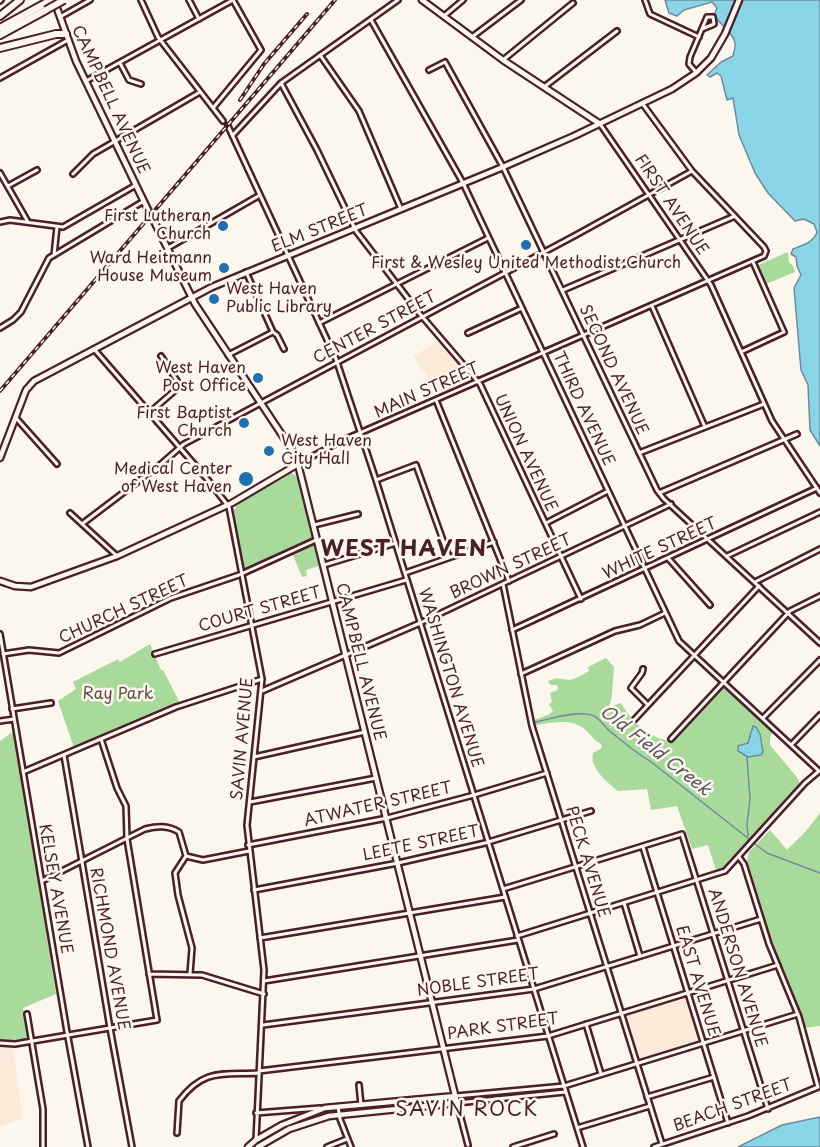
<!DOCTYPE html>
<html>
<head>
<meta charset="utf-8">
<style>
	body { margin:0 }
	canvas { display:block; background:#fbf7ec }
</style>
</head>
<body>
<canvas width="820" height="1147"></canvas>
<script>
const ctx = document.querySelector('canvas').getContext('2d');
ctx.lineJoin = 'round';
function fillPath(path, color) { ctx.fillStyle = color; ctx.fill(path, 'evenodd'); }
function trace(path, color, width, dash) { ctx.strokeStyle = color; ctx.lineWidth = width; ctx.lineCap = dash ? 'butt' : 'round'; ctx.setLineDash(dash || []); ctx.stroke(path); }
function drawText(font, color, halo, rows, align = 'center') {
  ctx.font = font + ' "Playpen Sans",sans-serif'; ctx.lineWidth = 5; ctx.setLineDash([]); ctx.textBaseline = 'middle'; ctx.strokeStyle = halo; ctx.fillStyle = color; for (const [text, x, y, turn = 0] of rows) {
    ctx.save(); ctx.translate(x, y); ctx.rotate((+turn || 0) * Math.PI / 180); ctx.textAlign = isNaN(turn) ? turn : align; if (halo) ctx.strokeText(text, 0, 0); ctx.fillText(text, 0, 0); ctx.restore();
  }
}
fillPath(new Path2D(`
	M440,341L473,380L440,395L413,356Z
	M686,996L700,1042L638,1061L624,1016Z
	M11,1030L22,1118L0,1127V1033Z`), '#fbead8');
fillPath(new Path2D(`
	M788,252L789,262L794,267L795,272L766,284L758,265Z
	M291,473L298,476L300,480L314,537L244,569L233,512L238,503Z
	M314,545L319,566L306,570L307,576L302,577L293,555Z
	M150,644L161,670H163L180,703L74,748L58,701L76,689L73,682L118,659L120,662Z
	M606,658L614,667L612,696L609,707L621,703C632,722 650,740 673,741L723,686L773,732L770,737V745L796,776L800,784L723,868L716,870L708,845L692,849L677,806L651,810L647,789L618,791C608,783 589,768 593,753L602,748L601,744C593,740 590,733 583,728C570,718 551,723 536,725L534,720L548,715L553,711L549,704L552,702L550,693L556,691L558,689L557,685H550L548,681C559,677 559,679 569,680C575,680 583,674 589,671L588,667Z
	M14,731L56,994L23,1008L29,1039L0,1040V741Z
	M820,813V1026L805,1028L771,940L747,860L749,852L770,830L787,850L806,831Z`), '#a8da9c');
const water = new Path2D(`
	M665,0H820V446L810,430L808,385L801,370L794,288L801,275L797,266L796,257L791,254L793,249C803,245 814,242 817,232L814,224L804,219L795,221L768,193L755,173L739,135L733,98L727,100L721,76L717,73L710,77L707,75L721,62L733,56C733,53 735,50 735,47C737,35 720,25 714,15L717,8L712,2L684,10L677,16L669,13Z
	M753,726L756,727L760,734L763,752L761,755L748,757L738,751V746L748,743Z
	M820,1117V1147H738L782,1125Z`);
fillPath(water, '#88d5e8');
trace(water, '#6f8c9c', 1.5);
trace(new Path2D(`
	M535,722C551,719 570,712 587,714C599,715 603,726 612,733C623,742 639,755 650,761L749,839
	M747,757L750,799L747,824L748,836
	M755,844L767,853L820,873`), '#6f8c9c', 1.5);
const minor = new Path2D(`
	M141,0L158,37L223,121
	M189,0L199,19
	M645,0L650,14L699,37
	M0,1L1,0
	M444,16L463,0
	M60,17L90,0
	M371,20L463,183L679,641L819,771
	M472,37L521,0
	M320,55L359,111L401,209
	M503,60L573,3
	M120,63L129,80L141,84
	M429,70L445,62L503,167L657,490L664,499L820,643
	M696,72L689,64L690,57L707,17H713L714,24L702,29
	M0,78L68,40
	M86,81L233,0
	M281,83L317,150L356,231L420,314L480,384L581,599
	M544,87L617,31
	M213,108L261,50L233,0
	M600,124L711,285L772,421L820,493
	M228,126L336,359L376,480L583,1147
	M233,135L281,83L398,0
	M0,173L28,222
	M73,174L93,154L200,92
	M8,186L37,170
	M0,222L10,220L63,227L136,185
	M168,248L260,195
	M54,255L57,227
	M246,272L273,332L277,335L284,349
	M563,290L735,216
	M652,306L705,427
	M319,323L488,238
	M0,328L13,320L21,312L49,258L144,201
	M468,333L522,308
	M94,349L208,480L229,507L262,679L247,825L264,970L256,1140
	M741,352L784,332L753,262
	M228,355L273,332
	M436,400L509,581
	M149,413L179,387V384L161,356
	M16,418L57,464
	M639,453L764,404
	M298,464L339,442L764,256L766,251L764,247L692,171L642,103
	M376,480L416,465L449,557
	M659,493L797,434
	M70,513L117,556
	M546,523L608,491
	M82,524L161,464L184,444L576,235L692,171
	M314,525L358,514
	M727,556L820,512
	M668,558L710,605
	M324,565L396,543
	M405,573L494,542
	M755,582L820,549
	M503,584L532,726L662,1144
	M512,630L817,488
	M0,634L67,1032L88,1147
	M3,654L29,650L59,653L171,598L239,575L316,540
	M155,654L406,580
	M643,669L642,673L631,688L648,705
	M521,674L615,631L640,625L665,613
	M262,691L420,623L671,504
	M12,709L51,703
	M763,718L820,660
	M635,719L759,586
	M0,721L14,719
	M671,739L790,611L820,596
	M791,745L820,715
	M64,755L110,1028L132,1147
	M254,757L365,732
	M23,772L176,707L262,679
	M250,802L376,778
	M248,845L387,818L474,795L547,773
	M643,847L728,1123
	M186,856L175,873L178,895L192,948L190,974
	M186,856L203,860L249,851
	M739,857L744,864L769,944L799,1017L818,1087
	M42,881L145,829C157,826 168,825 179,832L186,856
	M503,889L682,834L768,1109
	M254,890L398,863L485,843L591,811
	M624,903L640,956
	M517,936L725,871L805,783L819,771
	M260,938L505,897
	M149,974L202,975L264,994
	M264,981L518,940
	M27,1014L43,1109V1147
	M586,1024L601,1074
	M263,1025L534,989L761,919
	M0,1043L15,1044L157,1020L127,839L126,806L117,788L101,739
	M259,1071L548,1036L778,965
	M359,1085L361,1105
	M456,1096L564,1086L798,1014
	M647,1097L714,1077
	M338,1107L340,1119L351,1147
	M256,1113L320,1108
	M577,1128L650,1106
	M177,1133L179,1101C204,1068 222,1075 259,1073
	M468,1145L457,1103L565,1092
	M327,1147L347,1139
	M513,1147L554,1134
	M654,1147L748,1116L818,1087`);
const major = new Path2D(`
	M54,0L76,61L148,210
	M422,0L503,60L600,124
	M152,217L195,304L292,450L298,464L457,1103L329,1116L289,1129L258,1147
	M0,458L26,390L34,381L212,287L503,167L574,136L672,89L696,73L711,58L725,34L739,0
	M0,581L15,586L31,587L117,556L232,503L298,464
	M248,1147L256,1140L282,1125L325,1108L456,1096`);
const highway = new Path2D(`
	M0,16L20,0
	M0,28L51,0
	M0,35L46,10
	M0,48L56,34H66`);
trace(minor, '#4a1f2b', 8);
trace(major, '#4a1f2b', 9);
trace(highway, '#4a1f2b', 10);
trace(minor, '#fbf7ec', 3);
trace(major, '#fbf7ec', 4.5);
trace(highway, '#fbf7ec', 6);
const rail = new Path2D(`
	M240,100L264,64L307,14
	M0,391L335,0`);
trace(rail, '#4a1f2b', 4);
trace(rail, '#fbf7ec', 1.5, [4.5]);
const highwayBridge = new Path2D(`
	M46,10L64,0`);
trace(highwayBridge, '#4a1f2b', 10, []);
trace(highwayBridge, '#fbf7ec', 6);
for (const [x, y, r, color] of [
	[223,226,6,"#1f6fb2"],
	[526,245,6,"#1f6fb2"],
	[224,268,6,"#1f6fb2"],
	[214,299,6,"#1f6fb2"],
	[258,378,6,"#1f6fb2"],
	[244,423,6,"#1f6fb2"],
	[269,451,6,"#1f6fb2"],
	[246,479,8,"#1f6fb2"]
]) { const dot = new Path2D(); dot.arc(x, y, r, 0, 2 * Math.PI); ctx.fillStyle = color; ctx.fill(dot); trace(dot, '#fbf7ec', 2); }
drawText('16px', '#4a1f2b', '#fbf7ec', [
	["CAMPBELL AVENUE",110,100,65],
	["FIRST AVENUE",671,205,56],
	["ELM STREET",320,229,-22],
	["CENTER STREET",375,328,-28],
	["SECOND AVENUE",613,370,65],
	["MAIN STREET",427,391,-24],
	["THIRD AVENUE",583,409,65],
	["UNION AVENUE",525,453,65],
	["WHITE STREET",660,549,-25],
	["BROWN STREET",511,567,-25],
	["CHURCH STREET",124,610,-25],
	["COURT STREET",260,610,-16],
	["CAMPBELL AVENUE",360,662,76],
	["WASHINGTON AVENUE",450,678,73],
	["SAVIN AVENUE",243,739,-85],
	["ATWATER STREET",378,805,-13],
	["LEETE STREET",421,844,-12],
	["PECK AVENUE",587,862,73],
	["KELSEY AVENUE",55,889,80],
	["RICHMOND AVENUE",109,949,80],
	["ANDERSON AVENUE",737,968,73],
	["EAST AVENUE",697,981,73],
	["NOBLE STREET",478,983,-8],
	["PARK STREET",503,1027,-8],
	["BEACH STREET",733,1106,-20]
]);
drawText('16px', '#4a1f2b', '#fbf7ec', [
	["First Lutheran",211,217],
	["Church",211,235],
	["Ward Heitmann",212,259],
	["House Museum",212,277],
	["First & Wesley United Methodist Church",526,264,"center"],
	["West Haven",226,290,"left"],
	["Public Library",226,308,"left"],
	["West Haven",246,369],
	["Post Office",246,387],
	["First Baptist",232,414],
	["Church",232,432],
	["West Haven",281,442,"left"],
	["City Hall",281,460,"left"],
	["Medical Center",232,470],
	["of West Haven",232,488]
], 'right');
drawText('16px', '#624e47', '#fbf7ec', [
	["Ray Park",118,695]
]);
drawText('italic 18px', '#5d5664', '#fbf7ec', [
	["Old Field Creek",655,751,38]
]);
ctx.letterSpacing = '1.5px';
drawText('20px', '#4a1f2b', '#fbf7ec', [
	["SAVIN ROCK",467,1110]
]);
ctx.letterSpacing = '0px';
ctx.letterSpacing = '1.5px';
drawText('bold 22px', '#4a1f2b', '#fbf7ec', [
	["WEST HAVEN",404,550]
]);
ctx.letterSpacing = '0px';
</script>
</body>
</html>
